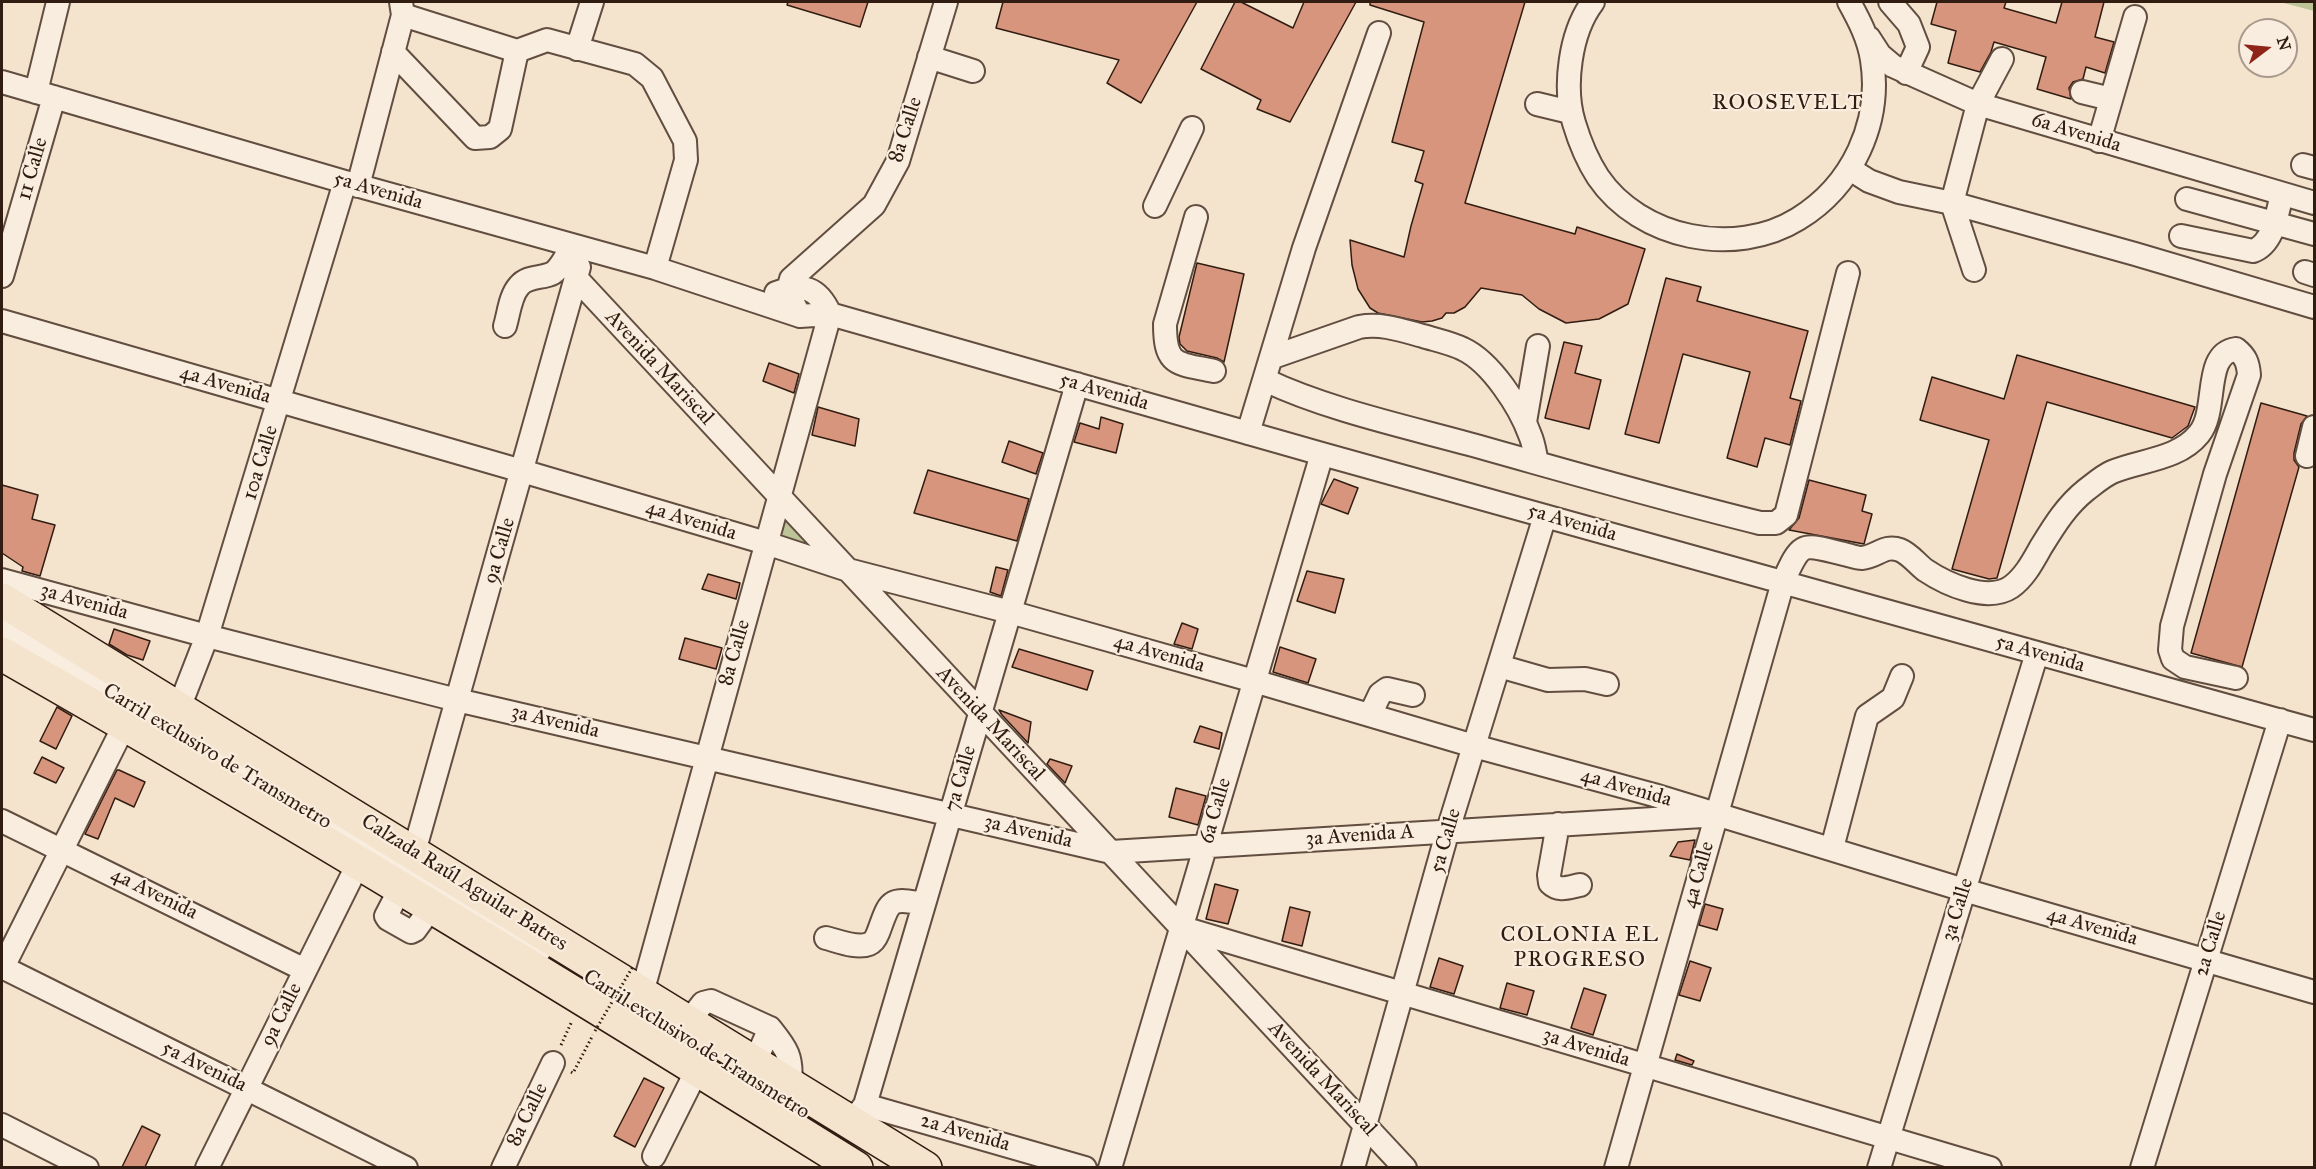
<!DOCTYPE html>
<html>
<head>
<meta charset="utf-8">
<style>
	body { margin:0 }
	#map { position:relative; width:2316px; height:1169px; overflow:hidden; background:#f5e4cd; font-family:"IM FELL Great Primer",serif }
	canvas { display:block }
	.frame { position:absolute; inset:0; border:3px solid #311c11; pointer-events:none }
	.north { position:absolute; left:2238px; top:18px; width:60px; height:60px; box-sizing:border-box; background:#f8edde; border:2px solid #a8998c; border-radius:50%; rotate:74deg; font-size:16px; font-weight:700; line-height:24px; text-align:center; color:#311c11 }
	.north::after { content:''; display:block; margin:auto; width:21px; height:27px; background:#8f2418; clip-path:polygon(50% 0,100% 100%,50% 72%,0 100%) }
</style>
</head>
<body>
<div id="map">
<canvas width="2316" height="1169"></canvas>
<div class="frame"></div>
<div class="north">N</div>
</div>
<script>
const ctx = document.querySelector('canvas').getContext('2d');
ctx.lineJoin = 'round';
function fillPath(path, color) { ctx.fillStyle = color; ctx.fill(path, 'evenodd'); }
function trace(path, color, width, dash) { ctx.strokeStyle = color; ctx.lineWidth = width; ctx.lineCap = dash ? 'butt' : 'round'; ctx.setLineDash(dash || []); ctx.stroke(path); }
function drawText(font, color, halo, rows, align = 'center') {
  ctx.font = font + ' "IM FELL Great Primer",serif'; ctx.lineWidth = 4.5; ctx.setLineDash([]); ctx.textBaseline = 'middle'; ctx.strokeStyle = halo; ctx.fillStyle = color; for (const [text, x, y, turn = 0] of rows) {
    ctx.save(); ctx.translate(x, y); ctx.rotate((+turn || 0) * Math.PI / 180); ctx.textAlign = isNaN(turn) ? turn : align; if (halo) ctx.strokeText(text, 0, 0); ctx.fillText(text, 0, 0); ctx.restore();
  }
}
fillPath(new Path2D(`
	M2280,2H2314V11Z
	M785,500L833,553L771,540Z`), '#bcc498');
const building = new Path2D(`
	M788,2H868L860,27L787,5Z
	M1003,2H1197L1141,103L1107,83L1119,60L996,28Z
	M1235,2H1241L1293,28L1304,2H1356L1290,122L1257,109L1261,100L1201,69Z
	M1370,2H1525L1465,203L1575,234L1577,227L1645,249L1628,304L1599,319L1566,323L1539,309L1522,295L1481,288L1465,307L1454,313H1446L1442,318L1432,321L1422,322L1378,313L1370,308L1358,289L1352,265L1350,240L1404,257L1411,226L1423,184L1415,181L1424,151L1392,142L1424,22L1370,5Z
	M1937,2H2006L2004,8L2056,23L2062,2H2104L2095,37L2114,42L2105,73L2086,67L2083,79L2073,82L2069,88L2071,99L2037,89L2046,57L1994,42L1991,52L1980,72L1948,63L1956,31L1931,24Z
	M1197,263L1244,274L1224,362L1217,358L1187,351L1180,344L1179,337Z
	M1666,278L1701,287L1697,301L1808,331L1790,398L1801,401L1790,445L1765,438L1757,467L1727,458L1750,372L1683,354L1659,443L1625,434Z
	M1564,342L1582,346L1575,373L1601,380L1589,429L1545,418Z
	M2017,355L2195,407L2188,426L2172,438L2047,402L1997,578L1989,579L1952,569L1989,440L1920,420L1932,377L2004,399Z
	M769,363L799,374L794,393L763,381Z
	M2261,403L2307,416L2301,424L2294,453V460L2299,467L2242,667L2191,653Z
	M818,407L859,419L855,446L812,435Z
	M1101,417L1123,424L1116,453L1074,442L1080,423L1099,429Z
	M1009,441L1043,453L1036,474L1002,462Z
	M928,470L1029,499L1017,541L914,513Z
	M1334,479L1358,488L1348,514L1321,504Z
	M1809,480L1866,495L1862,511L1872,514L1864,544L1789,530L1799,518Z
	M2,485L38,495L32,519L55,525L40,576L22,571L23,567L2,553Z
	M996,567L1008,570L1001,596L990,592Z
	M1307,571L1344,579L1335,613L1297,601Z
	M708,574L740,583L736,599L702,589Z
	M1182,623L1198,629L1192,649L1174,644Z
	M114,629L150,641L143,660L127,655L109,644Z
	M685,638L722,648L716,669L679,659Z
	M1280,647L1316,659L1308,683L1273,672Z
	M1019,649L1093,671L1087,690L1012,667Z
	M57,707L72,716L56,749L40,741Z
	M999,710L1031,722L1028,743L1002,715Z
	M1200,726L1222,733L1219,749L1194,742Z
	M42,757L64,768L56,783L34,773Z
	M1050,759L1072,766L1065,783L1047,764Z
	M117,770H119L145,782L134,807L115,798L98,839L85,834Z
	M1176,788L1206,796L1198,825L1169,817Z
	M1695,840L1690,860L1670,856L1678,842Z
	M1215,884L1238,890L1228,924L1206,919Z
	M1705,904L1723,909L1717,930L1699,925Z
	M1290,907L1310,912L1302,946L1282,941Z
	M1439,958L1463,966L1454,994L1430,987Z
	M1690,961L1711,968L1700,1001L1679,995Z
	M1507,983L1534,991L1527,1015L1500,1008Z
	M1584,988L1606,995L1593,1035L1571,1028Z
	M1677,1054L1694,1061L1692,1065L1675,1060Z
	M644,1078L664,1088L635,1147L614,1136Z
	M142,1126L160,1135L145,1167H122Z`);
fillPath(building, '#d6957c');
trace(building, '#311c11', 1.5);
const minor = new Path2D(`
	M1593,2C1570,32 1563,87 1574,123C1580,143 1587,160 1598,177C1640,239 1735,258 1798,219C1852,186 1882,123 1872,60C1869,39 1859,20 1849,2
	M1890,2L1909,24L1918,47L1906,73
	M403,15L517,51L547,40L635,64L652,78L685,141L686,160L655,268
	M1869,38L1880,55L1893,66L1978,104L2314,203
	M577,49L592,2
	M393,52L475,138L490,137L500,129L517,51
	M929,57L973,71
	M2,82L345,182L655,268L800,316L830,314L1322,454L2314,730
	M36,92L58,2
	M2082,92L2111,99
	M1537,104L1570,112
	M2099,141L2135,17
	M2303,165L2314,168
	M1850,169L1869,181L1899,192L1952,203L2135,254L2314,307
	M358,186L403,15L401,2
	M2187,199L2314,234
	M1155,206L1192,128
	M1196,217L1165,324C1165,367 1177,363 1214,371
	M2181,236L2253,251C2274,243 2277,213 2282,194
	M1974,270L1952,203L1978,104L2002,59
	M2305,272L2314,275
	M2,276L54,97
	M577,279L1405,1168
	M776,293C803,283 818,287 830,314
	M800,316C794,305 786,292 791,279L874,205L898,161L946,2
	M2,321L522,471L766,543L848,570L1010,612L1254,681L1474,746L1654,795L1964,890L2314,992
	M505,326C509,313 510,296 519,286C528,275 542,279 553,273C561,268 567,254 572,246
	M1273,357L1359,327C1382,323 1401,330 1423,336C1436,340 1451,343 1463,349C1491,362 1520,407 1530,435C1534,444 1535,454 1537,463
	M1265,380C1326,409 1403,426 1469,444C1566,471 1662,499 1760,523H1776L1786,515L1848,273
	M1525,422L1538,346
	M1248,433L1304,248L1379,33
	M2307,456L2314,427
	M2,580L207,636L457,700L1111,852L1703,816
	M2,628L540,950
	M1499,666L1548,680L1585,679L1607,684
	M179,708L207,636L345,182
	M1370,715L1380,694L1387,689L1413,695
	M2,821L305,970
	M1558,824L1549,875L1550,883C1559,892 1569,887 1580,885
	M1832,848L1867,716L1893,698L1902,676
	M414,852L579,267
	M400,889L386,916L388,919L411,932L415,930L431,908
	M1183,928L1990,1168
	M826,938C838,941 857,949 869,944C874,942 876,938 878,933C890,901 888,897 924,904
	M2,967L406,1168
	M2,969L125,724
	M642,993L830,314
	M689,1021L703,1003L711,1001L770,1028L755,1062
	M770,1028C786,1048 793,1056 790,1084
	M865,1105L1085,1168
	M852,1122L865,1105L1077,384
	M2,1125L87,1168
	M654,1156L697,1070
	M207,1168L358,864
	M503,1168L553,1063
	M1110,1168L1322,454
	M1353,1168L1448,830L1545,516
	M1616,1168L1783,582C1802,539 1802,544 1844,554C1849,555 1856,558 1862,558C1877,557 1884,544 1900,550C1910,554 1917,564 1925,570C1946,584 1987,603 2011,587C2025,577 2033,561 2041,547C2054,526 2066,506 2086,490C2094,484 2103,476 2112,472C2140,460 2178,460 2199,434C2219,410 2202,354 2236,349C2246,357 2248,363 2249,375L2215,474L2172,626L2170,650L2173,659L2185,667L2236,678
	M1879,1168L2037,653
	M2142,1168L2280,720`);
const highway = new Path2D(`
	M2,600L925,1168
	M2,654C290,818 574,992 856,1168`);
trace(minor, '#624e40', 26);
trace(highway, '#311c11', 36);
trace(new Path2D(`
	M561,1045L572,1021
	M571,1072L573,1073L593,1035`), '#311c11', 3, [1.5, 3]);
trace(minor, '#f8edde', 22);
trace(highway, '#f5e4cd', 33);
trace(new Path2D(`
	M595,1031L632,968`), '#311c11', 3, [1.5, 3]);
drawText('21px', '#311c11', '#f8edde', [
	["8a Calle",906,130,-72],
	["6a Avenida",2076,133,17],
	["11 Calle",33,169,-74],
	["5a Avenida",378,191,16],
	["Avenida Mariscal",659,368,47],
	["4a Avenida",225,385,16],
	["5a Avenida",1104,392,16],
	["10a Calle",261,463,-73],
	["4a Avenida",691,521,17],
	["5a Avenida",1572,523,16],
	["9a Calle",500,551,-74],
	["3a Avenida",84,602,15],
	["8a Calle",735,653,-74],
	["4a Avenida",1159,654,16],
	["5a Avenida",2040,654,16],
	["3a Avenida",555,722,13],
	["Avenida Mariscal",990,724,47],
	["Carril exclusivo de Transmetro",217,757,31],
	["7a Calle",961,779,-74],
	["4a Avenida",1626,788,16],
	["6a Calle",1216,811,-74],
	["3a Avenida",1028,832,13],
	["3a Avenida A",1360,836,-4],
	["5a Calle",1446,841,-74],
	["4a Calle",1699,875,-74],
	["Calzada Raúl Aguilar Batres",464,883,32],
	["4a Avenida",154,894,26],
	["3a Calle",1958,910,-73],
	["4a Avenida",2092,927,16],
	["2a Calle",2211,944,-73],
	["9a Calle",282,1015,-64],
	["Carril exclusivo de Transmetro",696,1045,32],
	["3a Avenida",1586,1048,17],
	["5a Avenida",204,1067,26],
	["Avenida Mariscal",1322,1079,47],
	["8a Calle",528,1115,-64],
	["2a Avenida",965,1133,16]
]);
ctx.letterSpacing = '1.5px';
drawText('22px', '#311c11', '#f8edde', [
	["ROOSEVELT",1788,104],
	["COLONIA EL",1580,936],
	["PROGRESO",1580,961]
]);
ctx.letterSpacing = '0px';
</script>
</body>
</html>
